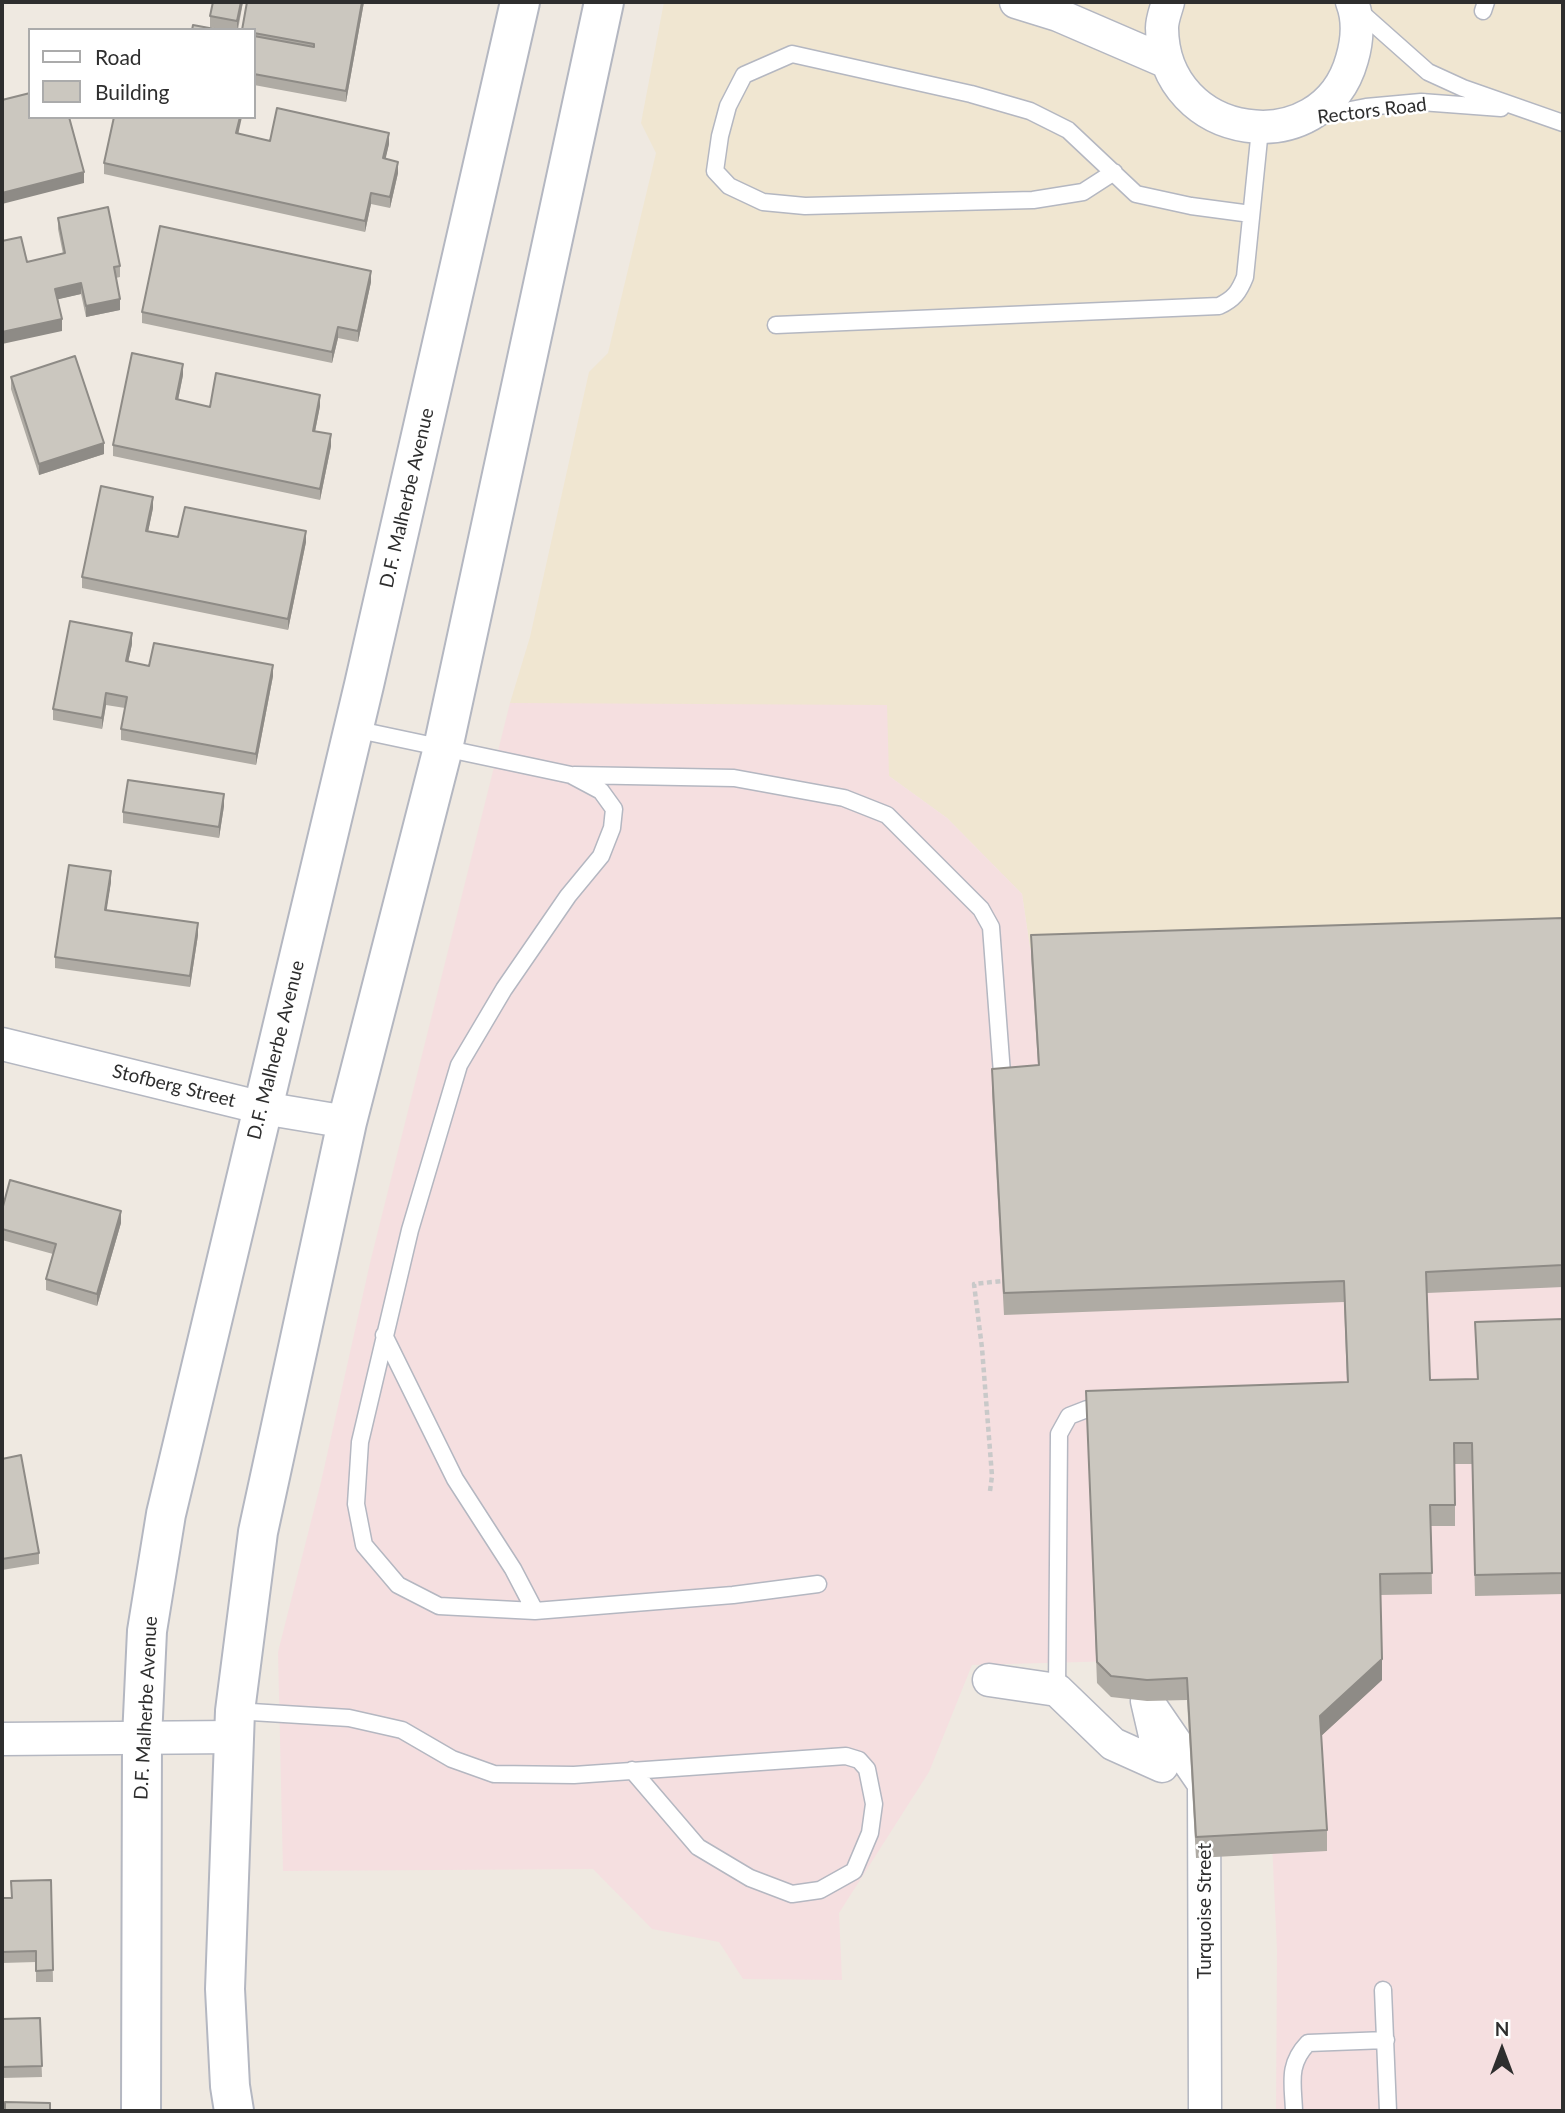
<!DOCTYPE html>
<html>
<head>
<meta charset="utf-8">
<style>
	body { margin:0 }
	#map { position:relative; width:1565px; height:2113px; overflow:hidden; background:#efe9e1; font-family:Lato,sans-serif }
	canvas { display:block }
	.frame { position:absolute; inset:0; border:4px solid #2e2e2e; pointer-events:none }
	.legend { position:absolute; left:28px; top:28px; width:228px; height:91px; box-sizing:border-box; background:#fff; border:2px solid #ababab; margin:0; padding:9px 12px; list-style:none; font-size:21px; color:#2e2e2e }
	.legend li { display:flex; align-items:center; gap:14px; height:35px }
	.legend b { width:35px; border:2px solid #ababab }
	.north { position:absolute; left:1467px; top:2015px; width:70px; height:70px; -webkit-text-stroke:5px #fff; paint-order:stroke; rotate:0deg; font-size:19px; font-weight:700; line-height:28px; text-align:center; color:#2e2e2e }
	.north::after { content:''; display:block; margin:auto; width:24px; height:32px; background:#2e2e2e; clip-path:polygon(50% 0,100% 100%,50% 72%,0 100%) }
</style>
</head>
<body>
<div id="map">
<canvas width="1565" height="2113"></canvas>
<div class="frame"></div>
<ul class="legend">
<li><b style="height:9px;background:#fff"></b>Road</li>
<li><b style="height:19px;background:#cbc7bf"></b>Building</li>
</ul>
<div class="north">N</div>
</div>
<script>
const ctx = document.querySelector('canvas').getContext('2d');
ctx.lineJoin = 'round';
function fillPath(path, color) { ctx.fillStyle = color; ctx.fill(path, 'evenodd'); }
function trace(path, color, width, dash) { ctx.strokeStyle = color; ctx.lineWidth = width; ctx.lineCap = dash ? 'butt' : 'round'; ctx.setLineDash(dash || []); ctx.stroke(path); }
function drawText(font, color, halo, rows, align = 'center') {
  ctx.font = font + ' Lato,sans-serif'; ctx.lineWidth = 5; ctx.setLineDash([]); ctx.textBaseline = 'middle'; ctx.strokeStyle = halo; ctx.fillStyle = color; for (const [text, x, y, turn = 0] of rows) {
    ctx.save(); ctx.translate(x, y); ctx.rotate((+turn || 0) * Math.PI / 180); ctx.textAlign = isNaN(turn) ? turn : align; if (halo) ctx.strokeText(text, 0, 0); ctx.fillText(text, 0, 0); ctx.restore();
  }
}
fillPath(new Path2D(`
	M664,2H1563V919L1030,948L1022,894L947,818L889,776L510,703L530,637L589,372L608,353L656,153L641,123Z`), '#f0e6d1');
fillPath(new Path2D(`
	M510,703L887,705L889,776L947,818L1022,894L1030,948L1563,919V2111H1276L1277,1951L1265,1690L1154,1660L972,1665L929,1772L839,1913L842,1980L743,1979L719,1942L652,1929L593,1869L283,1871L278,1652L321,1482L370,1263Z`), '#f5dfe0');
const lane = new Path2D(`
	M1357,9L1428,72L1463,88L1563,123
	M1483,11L1486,2
	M1315,117L1366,107L1421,102L1501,108
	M1114,172L1083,192L1033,200L805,206L763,202L729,186L715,171L720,136L728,106L744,75L792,54L971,94L1030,111L1068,130L1136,194L1191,206L1251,214
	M776,325L1219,306C1234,299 1239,292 1245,277L1260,129
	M354,729L571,775L601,791L614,809L612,828L601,856L568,896L504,989L459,1065L410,1230L360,1442L356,1504L364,1545L398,1585L439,1606L535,1611L733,1595L818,1584
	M574,775L734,778L844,798L887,815L981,909L991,927L1003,1087
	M384,1335L455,1479L513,1569L535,1611
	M1057,1690L1059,1434L1069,1416L1087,1409L1108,1411
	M235,1711L349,1718L402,1730L452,1759L494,1774L574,1775L846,1756L859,1760L867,1769L874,1804L870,1833L854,1871L820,1890L792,1894L750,1878L698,1847L632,1770
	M1383,1990L1388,2111
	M1294,2111C1293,2083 1287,2065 1308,2043L1386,2040`);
const street = new Path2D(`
	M1016,2L1058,15L1167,62
	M1168,2C1166,10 1162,19 1162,28C1163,142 1323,164 1352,59C1357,42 1359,20 1352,2
	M2,1044L263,1108L347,1122
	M989,1680L1057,1690L1113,1744L1162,1766L1147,1701L1204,1784L1205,2111
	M2,1739L234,1737`);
const secondary = new Path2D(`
	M141,2111L142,1738L147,1631L166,1514L364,685L520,2
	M234,2111L230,2086L225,1989L235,1711L258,1532L347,1122L443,748L604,2`);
trace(lane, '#b4b7c1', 19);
trace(street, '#b4b7c1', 35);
trace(secondary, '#b4b7c1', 42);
trace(new Path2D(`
	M990,1491L992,1476L982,1348L974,1284L1002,1281`), '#c9c9c9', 4.5, [5, 3.5]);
trace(lane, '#fff', 16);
trace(street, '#fff', 32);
trace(secondary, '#fff', 38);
fillPath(new Path2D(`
	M243,2L238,30H223L210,27V16Z
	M364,2L346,102L254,85V30Z
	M238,134L270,141L389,144L385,159L398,173L390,208L371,204L365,232L104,174V163Z
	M58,218L120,266V277L116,278L120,310L86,317L81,294L58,299L62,331L27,262L63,254L58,229Z
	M371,282L358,342L338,338L332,363L142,323V312Z
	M183,375L178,400L210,407L320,406L315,431L331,446L320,500L113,456V445Z
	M11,377L104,454L39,475L11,389Z
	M153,508L148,531L178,537L306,542L288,630L82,588V577Z
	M132,644L128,662L149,666L273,676L256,765L121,740V729L125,708L106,705L102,729L53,720V709Z
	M224,806L219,838L123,823V812Z
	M111,882L106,910L198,935L190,987L55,968V957Z
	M1563,918V1287L1427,1293L1430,1380L1477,1379L1475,1322L1563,1319V1594L1475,1596L1472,1464H1455V1526H1431L1432,1594L1380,1595L1382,1680L1321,1736L1327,1830V1851L1196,1858L1187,1700L1147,1701L1111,1697L1097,1683L1086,1391L1347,1382L1344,1302L1004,1315L992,1091V1069L1038,1065L1031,956V935Z
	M2,1210L121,1223L97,1306L46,1290V1279L53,1254L2,1240Z
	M2,1459L39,1553V1564L2,1570Z
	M51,1880L53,1982H36V1962L2,1963V1898H11Z
	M40,2018L42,2077L2,2078V2019Z`), '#afaba4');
fillPath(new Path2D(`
	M241,2H243L237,30V21Z
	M362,2H364L346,102V91Z
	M240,117H242L236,144V133Z
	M389,133V144L383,170V158Z
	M398,162V173L390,208V197Z
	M84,172V183L2,204V193Z
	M371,193V204L365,232V221Z
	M371,271V282L358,342V331Z
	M81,283V294L55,300V289Z
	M120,299V310L86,317V306Z
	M62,319V331L2,344V332Z
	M338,327V338L332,363V352Z
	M183,364V375L176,410V399Z
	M320,395V406L313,442V431Z
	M331,434V446L320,500V489Z
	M104,443V454L39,475V464Z
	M153,497V508L146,542V531Z
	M306,531V542L288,630V619Z
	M132,633V644L126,672V661Z
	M273,665V676L256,765V754Z
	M106,693V705L102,729V718Z
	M224,794V806L219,838V827Z
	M111,871V882L105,921V910Z
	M198,923V935L190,987V976Z
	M121,1211V1223L97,1306V1294Z
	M1382,1659V1680L1320,1737V1716Z`), '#8e8b86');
const building = new Path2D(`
	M213,2H241L237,21L210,16Z
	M247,2H362L346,91L254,74V36L314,47V44L254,33V30H242Z
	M193,25L220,30H192Z
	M30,93V117H69L84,172L2,193V100Z
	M277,108L389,133L383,158L398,162L390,197L371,193L365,221L104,163L114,117H240L236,133L270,141Z
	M108,207L120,266L114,267L120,299L86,306L81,283L55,289L62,319L2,332V241L21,237L27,262L65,253L58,218Z
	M160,226L371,271L358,331L338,327L332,352L142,312Z
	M132,353L183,364L176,399L210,407L216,373L320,395L313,431L331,434L320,489L113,445Z
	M75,356L104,443L39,464L11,377Z
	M101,486L153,497L146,531L178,537L185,507L306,531L288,619L82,577Z
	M70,621L132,633L126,661L149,666L154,643L273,665L256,754L121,729L127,697L106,693L102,718L53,709Z
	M128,780L224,794L219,827L123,812Z
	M69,865L111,871L105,910L198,923L190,976L55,957Z
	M1563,918V1265L1426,1272L1430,1380L1478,1379L1475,1322L1563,1319V1573L1475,1575L1472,1443H1454L1455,1505H1430L1432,1573L1380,1574L1382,1659L1320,1716L1327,1830L1196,1837L1187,1678L1147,1680L1111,1676L1097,1662L1086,1391L1348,1382L1344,1281L1004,1293L992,1069L1039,1065L1031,935Z
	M10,1180L121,1211L97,1294L46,1279L56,1244L2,1229V1210Z
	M21,1455L39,1553L2,1559V1459Z
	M51,1880L53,1970L36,1971V1951L2,1952V1898H12L11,1881Z
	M40,2018L42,2066L2,2067V2019Z
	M5,2102L50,2103V2111H5Z`);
fillPath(building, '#cbc7bf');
trace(building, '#8e8b86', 2);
drawText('19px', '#2e2e2e', '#fff', [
	["Rectors Road",1372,111,-7],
	["D.F. Malherbe Avenue",407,498,-77],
	["D.F. Malherbe Avenue",276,1050,-76],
	["Stofberg Street",174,1086,14],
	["D.F. Malherbe Avenue",146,1708,-87],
	["Turquoise Street",1205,1911,-90]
]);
</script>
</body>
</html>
